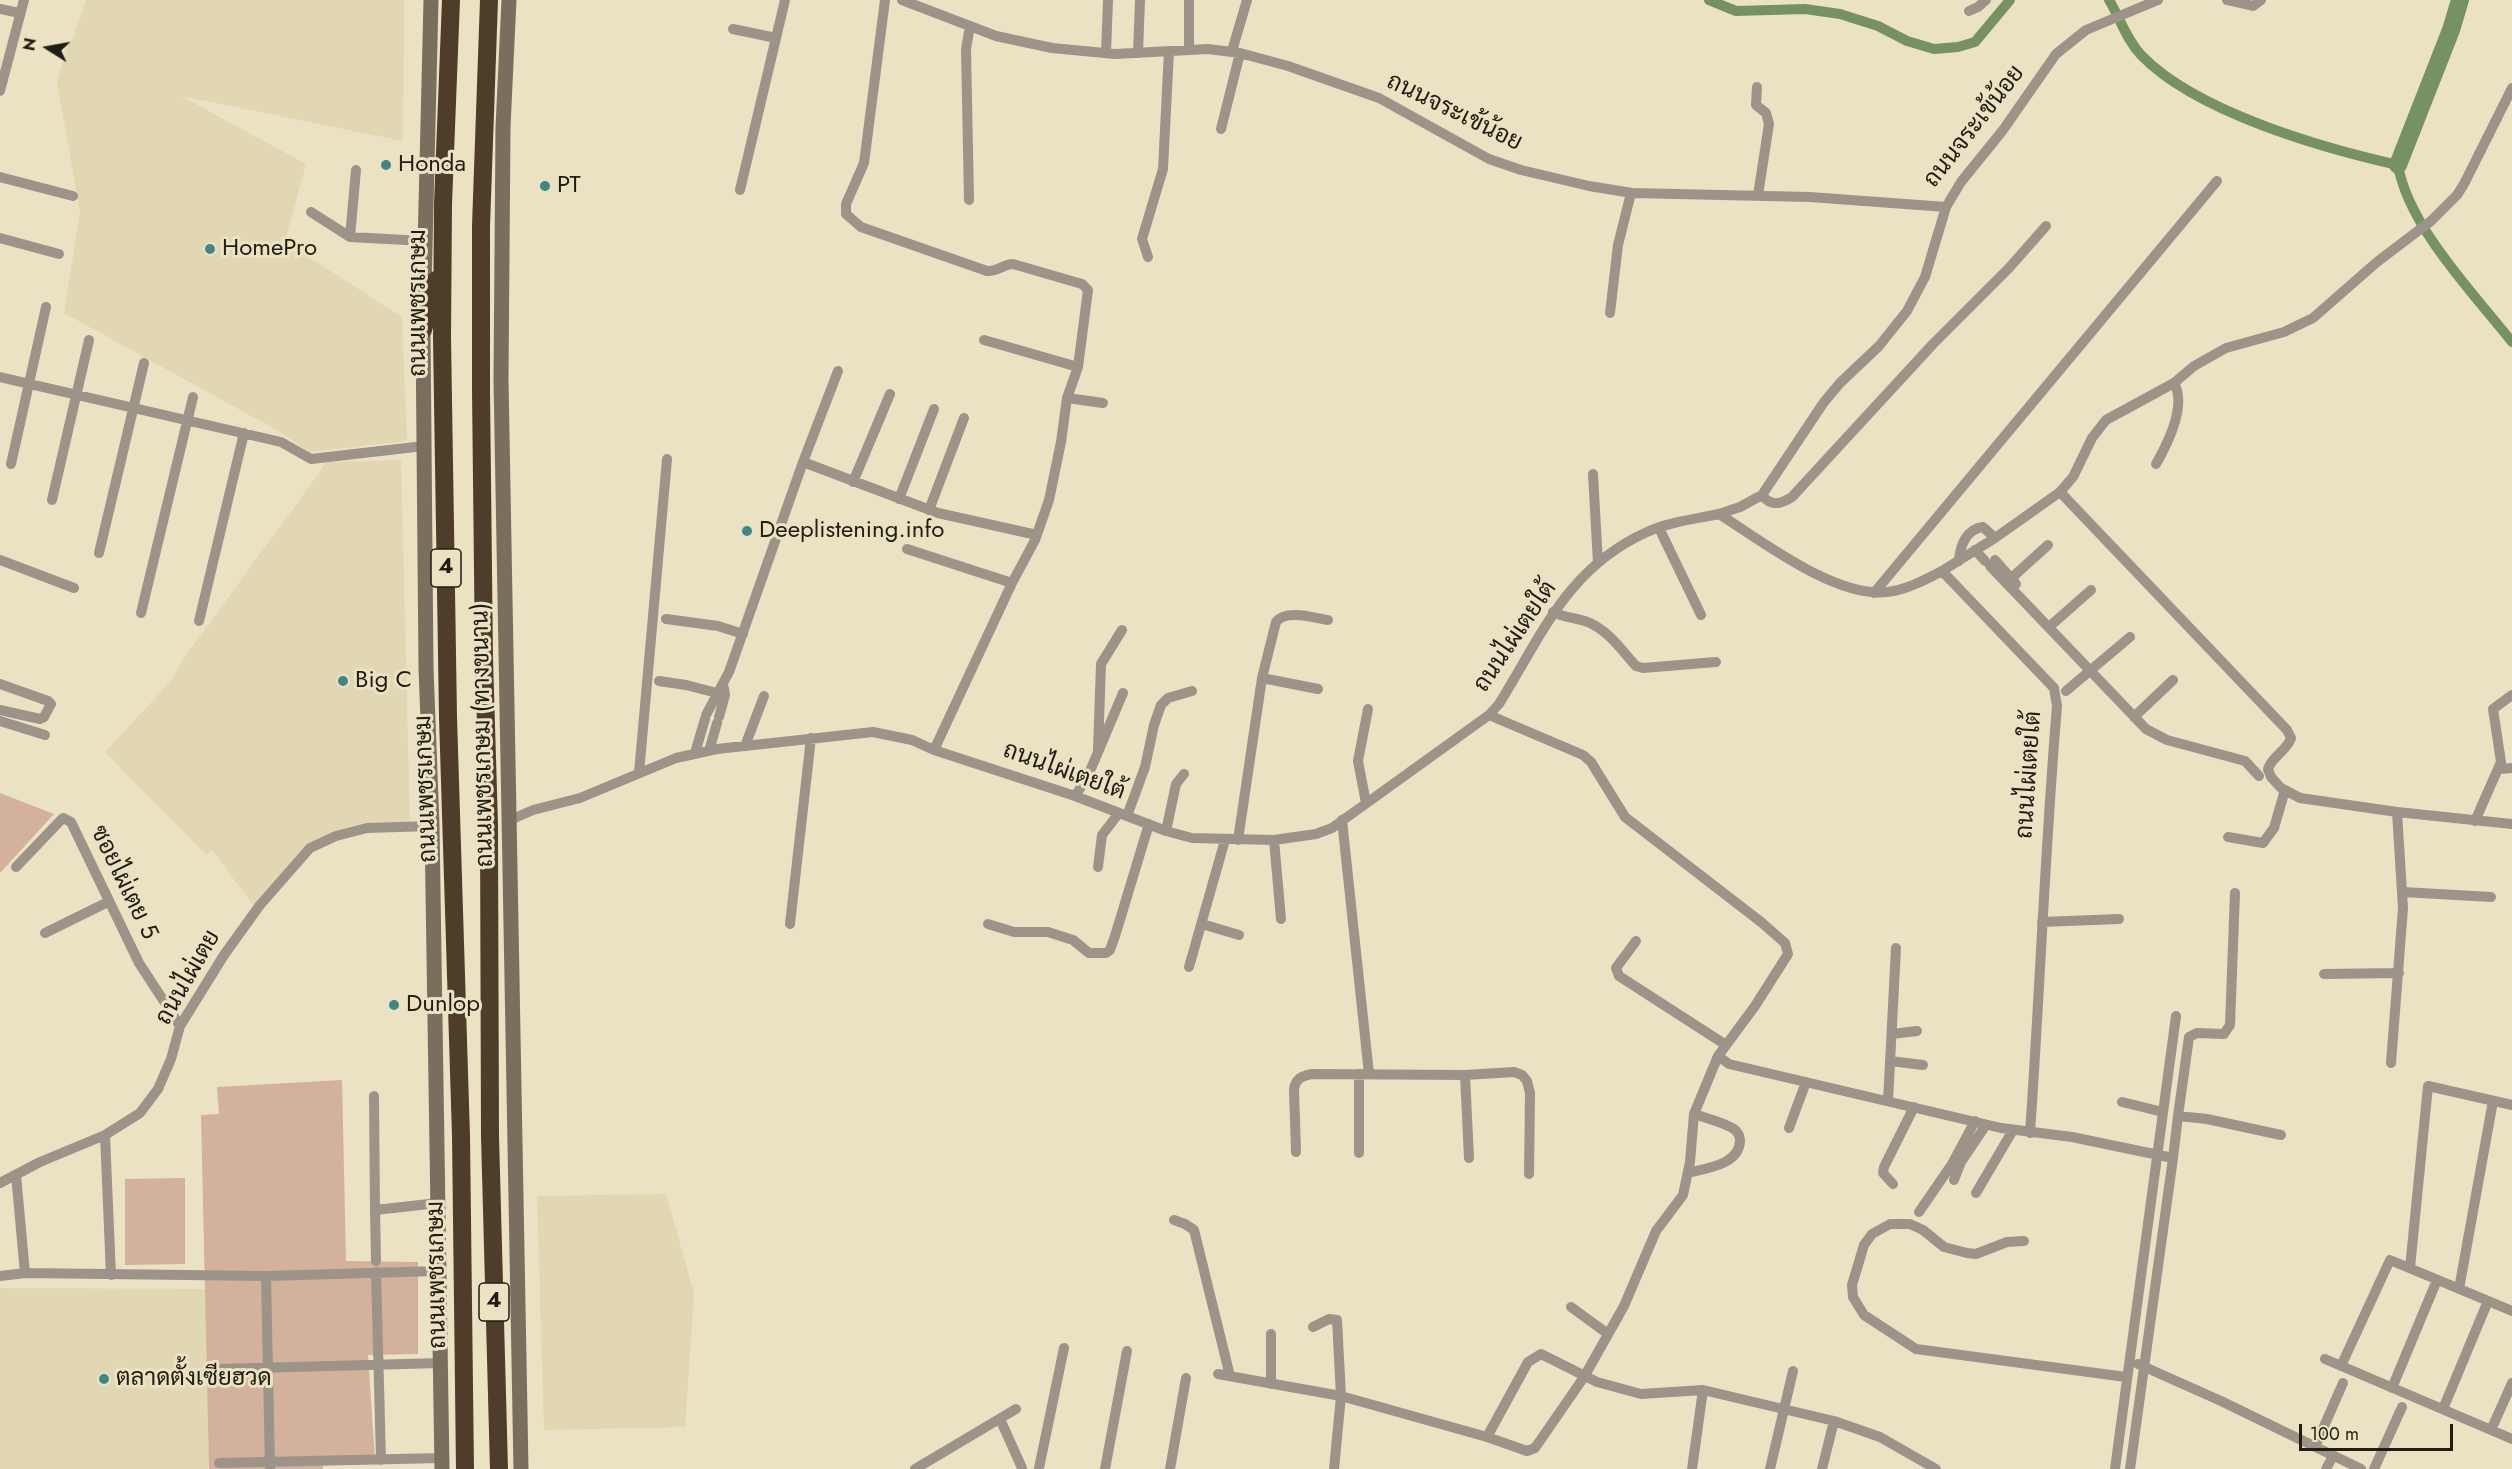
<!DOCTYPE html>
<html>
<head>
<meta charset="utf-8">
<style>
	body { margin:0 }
	#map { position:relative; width:2512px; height:1469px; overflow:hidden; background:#ebe2c4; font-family:Jost,sans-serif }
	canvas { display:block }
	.north { position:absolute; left:18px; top:18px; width:60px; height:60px; -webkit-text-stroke:4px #ebe2c4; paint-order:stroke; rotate:281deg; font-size:16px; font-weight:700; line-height:24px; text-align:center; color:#201d12 }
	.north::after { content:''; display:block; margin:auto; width:21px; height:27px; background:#201d12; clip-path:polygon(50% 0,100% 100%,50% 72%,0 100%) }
	.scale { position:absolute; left:2299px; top:1424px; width:154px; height:27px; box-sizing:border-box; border:3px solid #201d12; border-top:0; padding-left:8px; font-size:18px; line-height:21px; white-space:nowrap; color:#201d12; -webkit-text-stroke:4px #ebe2c4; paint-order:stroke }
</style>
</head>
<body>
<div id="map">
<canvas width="2512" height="1469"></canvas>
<div class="north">N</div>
<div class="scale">100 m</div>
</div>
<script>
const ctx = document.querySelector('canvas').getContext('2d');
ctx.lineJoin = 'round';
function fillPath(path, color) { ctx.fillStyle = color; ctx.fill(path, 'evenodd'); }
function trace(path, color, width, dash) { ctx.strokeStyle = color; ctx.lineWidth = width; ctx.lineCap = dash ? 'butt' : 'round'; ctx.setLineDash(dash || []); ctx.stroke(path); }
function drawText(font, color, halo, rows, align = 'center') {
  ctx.font = font + ' Jost,Sarabun,sans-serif'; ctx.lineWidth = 6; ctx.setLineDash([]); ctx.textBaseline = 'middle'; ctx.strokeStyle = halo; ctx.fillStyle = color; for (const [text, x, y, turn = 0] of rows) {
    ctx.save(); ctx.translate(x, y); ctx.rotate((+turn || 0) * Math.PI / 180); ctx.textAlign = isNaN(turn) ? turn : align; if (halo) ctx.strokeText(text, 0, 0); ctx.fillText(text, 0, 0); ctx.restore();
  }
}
fillPath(new Path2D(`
	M86,0H404L403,141L181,96L306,164L285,242L402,317L407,441L309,452L282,433L64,313L80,212L57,81L68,44L73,38Z
	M401,460L410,823H374L308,843L253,905L212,850L206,855L105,752L172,680L179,665L327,462Z
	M666,1194L694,1293L685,1427L544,1430L537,1196Z
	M0,1288L206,1289L209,1469H0Z`), '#e2d7b3');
fillPath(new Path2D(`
	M0,793L54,814L0,873Z
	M342,1080L346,1261L418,1262V1354L368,1355L375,1460L323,1461V1469H209L201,1115L219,1114L217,1087Z
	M185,1178V1264L125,1265V1179Z`), '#d3b19c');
trace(new Path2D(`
	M1709,0L1736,11L1805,9L1840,14L1878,26L1907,41L1934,49L1958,47L1975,42L2010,0
	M2109,0C2120,18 2126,39 2141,55C2196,112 2322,148 2398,165C2408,226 2474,294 2512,342`), '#769263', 10);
trace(new Path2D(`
	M2398,165L2451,30L2460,0`), '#769263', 18);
trace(new Path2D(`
	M885,0L864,163L846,204V214L861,227L987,271C998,272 1003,264 1013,264L1082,284L1088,290L1078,367L1067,398L1061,442L1049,500L1035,540L1012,583L934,750
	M902,0L996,36L1052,48L1115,54L1208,49L1240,53L1288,66L1379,98L1489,159L1521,170L1589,186L1632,193L1810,197L1946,207
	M2227,0L2253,6L2261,0
	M0,9L20,13
	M1969,11L1978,7L1986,0
	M733,29L776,38
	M1189,49V0
	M1232,51L1247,0
	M1106,53L1108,0
	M1138,53L1140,0
	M1757,87L1756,105L1766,113L1769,124L1758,195
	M0,91L24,0
	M1221,129L1240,53
	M0,177L73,196
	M740,190L785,0
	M969,200L966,49L970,26
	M311,212L350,237L424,241
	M350,237L356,170
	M0,238L59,254
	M1148,257L1142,239L1163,169L1169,51
	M1610,313L1618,245L1631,193
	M984,340L1078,367
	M0,377L281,442L311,459L424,446
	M1067,398L1103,403
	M803,462L838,371
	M11,464L46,307
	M2156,464C2168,443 2187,406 2174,383
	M1593,474L1598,563
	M853,482L890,394
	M2060,492L2287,730L2291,738C2287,751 2272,756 2268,769L2271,777L2281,788L2300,798L2397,812L2512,824
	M1762,495C1771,507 1781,504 1792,497L1933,344L2009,268L2046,226
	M899,499L934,409
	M52,500L89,340
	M929,510L964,418
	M1719,514L1740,507L1762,495L1824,402L1840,383L1879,346L1907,311L1925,277L1946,207L1961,182L2003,130L2056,54L2086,30L2158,0
	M1659,528L1701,615
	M907,549L1012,583
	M1975,550L1985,561
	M99,553L144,363
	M0,560L74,588
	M1995,560L2016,584
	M1959,561C1960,546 1966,529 1983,527L1995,538
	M1990,566L2146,729L2167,740L2245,761L2259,776
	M1942,571L1995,538L2060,492L2073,477L2092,438L2106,420L2174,383L2194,366L2226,348L2284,332L2313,318L2377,262L2431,221L2457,195L2464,184L2512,88
	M2006,583L2048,545
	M1874,593L2217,181
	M1553,612C1565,618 1578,618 1590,623C1611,633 1622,651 1636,666L1643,668L1716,662
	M141,613L193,397
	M666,619L718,626L743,634
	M199,621L244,433
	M2049,627L2091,590
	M1262,678L1318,689
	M659,681L686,685L725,695
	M0,684L48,701L51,704L44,717L40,719L0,710
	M2066,691L2130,637
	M706,715L729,672L803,462L938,513L1037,535
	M1489,715L1583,755L1591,762L1625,817L1761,922L1785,943L1788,954L1755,1006L1718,1056L1729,1064L2001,1128L2072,1137L2173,1158L2130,1469
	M719,717L725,695L724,688
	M2134,717L2173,680
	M0,721L45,735
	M745,746L764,696
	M1098,750L1101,664L1122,630
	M709,751L717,723
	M695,753L705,719
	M2500,769L2512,768
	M639,773L667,459
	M1075,796L1087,778L1123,693
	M1366,803L1358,761L1368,709
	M1127,816L1145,767L1154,725L1161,705L1168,698L1192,691
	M1342,820L1369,1074
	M508,821L533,810L580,798L676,758L717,749L873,732L912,740L934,750L1075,796L1166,831L1192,838L1274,840L1316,834L1332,828L1489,715L1499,704C1542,635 1567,568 1647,532C1668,522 1696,519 1719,514C1762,541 1835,598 1887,592C1906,590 1925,580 1942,571L2054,688L2057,706C2045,848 2040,990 2030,1133
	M2475,821L2501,762L2493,709L2512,695
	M1166,831L1176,784L1184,774
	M2228,837L2263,843L2274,828L2285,790
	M1238,840L1262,678L1276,622C1286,609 1314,618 1328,620
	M1274,840L1281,919
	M16,867L59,822L63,818L71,822L139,963L180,1026
	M1098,867L1102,835L1119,813
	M2403,892L2491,897
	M2042,922L2119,919
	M790,924L811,738
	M988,924L1014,932H1048L1073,940L1089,953H1106L1110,950L1115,936L1149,824
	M1202,924L1239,935
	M45,933L108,902
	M1636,941L1616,968L1619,976L1726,1045
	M1189,967L1225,840
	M2324,974L2399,973
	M1892,1034L1917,1031
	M1890,1061L1923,1065
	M2391,1063L2403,908L2397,812
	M1359,1074V1153
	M1465,1075L1469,1158
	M374,1096L375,1210L438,1203
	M1888,1101L1896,948
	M2122,1102L2163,1112
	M2178,1116L2189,1037L2197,1033L2224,1034L2230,1025L2235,893
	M1789,1128L1806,1082
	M105,1135L111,1275
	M1296,1152L1294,1089C1296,1078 1302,1076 1312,1074L1465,1075L1514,1072L1522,1075L1527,1081L1530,1093L1529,1174
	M2173,1158L2178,1116L2207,1119L2281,1135
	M1688,1173C1706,1168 1739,1165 1740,1141C1740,1136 1738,1132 1734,1129C1723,1122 1706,1118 1694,1114
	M16,1175L25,1273
	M1954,1180L1961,1162L1986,1125
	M0,1183L40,1162L105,1135L140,1113L158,1089L171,1059L180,1026L224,955L260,905L310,848L336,836L367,828L432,826
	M1893,1184L1883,1173L1884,1167L1914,1107
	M1976,1193L2013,1130
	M375,1210L376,1261
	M1919,1212L1952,1164L1975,1121
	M1174,1220L1185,1224L1194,1230L1230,1376
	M2024,1241L2007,1242L1976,1254L1967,1253L1944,1247L1923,1230L1910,1224H1890L1872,1234L1864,1245L1852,1285L1853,1297L1864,1315L1916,1349L2126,1377
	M2410,1268L2428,1086L2512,1105
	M376,1272L381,1460
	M0,1276L25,1273L266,1276L439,1271
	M266,1276L270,1468
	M2459,1289L2493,1101
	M1571,1307L1608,1334
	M1313,1327L1329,1319L1337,1320L1341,1396L1334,1469
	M1271,1334V1384
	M2325,1359L2512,1439
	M2138,1364L2221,1401L2361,1469
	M2341,1366L2390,1260L2512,1311
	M218,1369L441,1363
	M1218,1374L1341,1396L1487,1437L1527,1451L1535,1448L1584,1377L1624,1306L1656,1231L1683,1195L1690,1162L1694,1114L1718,1056
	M2392,1388L2437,1280
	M2443,1409L2488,1301
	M1000,1419L1022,1468
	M2491,1430L2512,1383
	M1487,1437L1528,1362L1541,1354L1597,1382L1641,1394L1703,1390L1834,1421L1880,1437L1936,1469
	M2315,1447L2343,1383
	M219,1463L442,1458
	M1039,1468L1064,1348
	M915,1469L1016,1409
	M1105,1469L1127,1351
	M1170,1469L1186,1378
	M1692,1469L1703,1390
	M1770,1469L1793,1371
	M1822,1469L1834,1421
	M2115,1469L2176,1016
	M2326,1469L2333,1456
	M2374,1469L2402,1407`), '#9c9489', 10);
trace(new Path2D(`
	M431,0L423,330L426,668L432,826L442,1469
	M509,0L503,127L501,380L521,1469`), '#7a6e5f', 15);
trace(new Path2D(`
	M451,0L443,204L442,337L448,717L461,1136L465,1469
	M489,0L481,226V391L484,659L489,824L490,1136L499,1469
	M423,330L436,280`), '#4e3d28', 18);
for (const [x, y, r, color] of [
	[386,165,6,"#3f8784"],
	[545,186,6,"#3f8784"],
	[210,249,6,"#3f8784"],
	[747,531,6,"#3f8784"],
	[343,681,6,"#3f8784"],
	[394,1005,6,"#3f8784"],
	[104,1379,6,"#3f8784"]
]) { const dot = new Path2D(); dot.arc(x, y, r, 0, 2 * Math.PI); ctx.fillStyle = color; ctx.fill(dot); trace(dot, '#ebe2c4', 2); }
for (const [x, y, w] of [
	[446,568,30],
	[494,1302,30]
]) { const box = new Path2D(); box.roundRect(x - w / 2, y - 19, w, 38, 4.5); ctx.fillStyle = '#ebe2c4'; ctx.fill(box); trace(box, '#201d12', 1.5); }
drawText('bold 22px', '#201d12', null, [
	["4",446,568],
	["4",494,1302]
]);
drawText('24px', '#201d12', '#ebe2c4', [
	["ถนนจระเข้น้อย",1454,113,26],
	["ถนนจระเข้น้อย",1975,127,-52],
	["ถนนเพชรเกษม",419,303,-90],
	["ถนนไผ่เตยใต้",1516,637,-56],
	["ถนนเพชรเกษม (ทางขนาน)",484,735,-91],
	["ถนนไผ่เตยใต้",1064,772,20],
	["ถนนไผ่เตยใต้",2030,775,-86],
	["ถนนเพชรเกษม",427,789,-92],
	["ซอยไผ่เตย 5",123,883,64],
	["ถนนไผ่เตย",189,978,-60],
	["ถนนเพชรเกษม",438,1275,-91]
]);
drawText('24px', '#201d12', '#ebe2c4', [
	["Honda",398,165],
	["PT",557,186],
	["HomePro",222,249],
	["Deeplistening.info",759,531],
	["Big C",355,681],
	["Dunlop",406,1005],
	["ตลาดตั้งเซียฮวด",116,1379]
], 'left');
</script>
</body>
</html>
